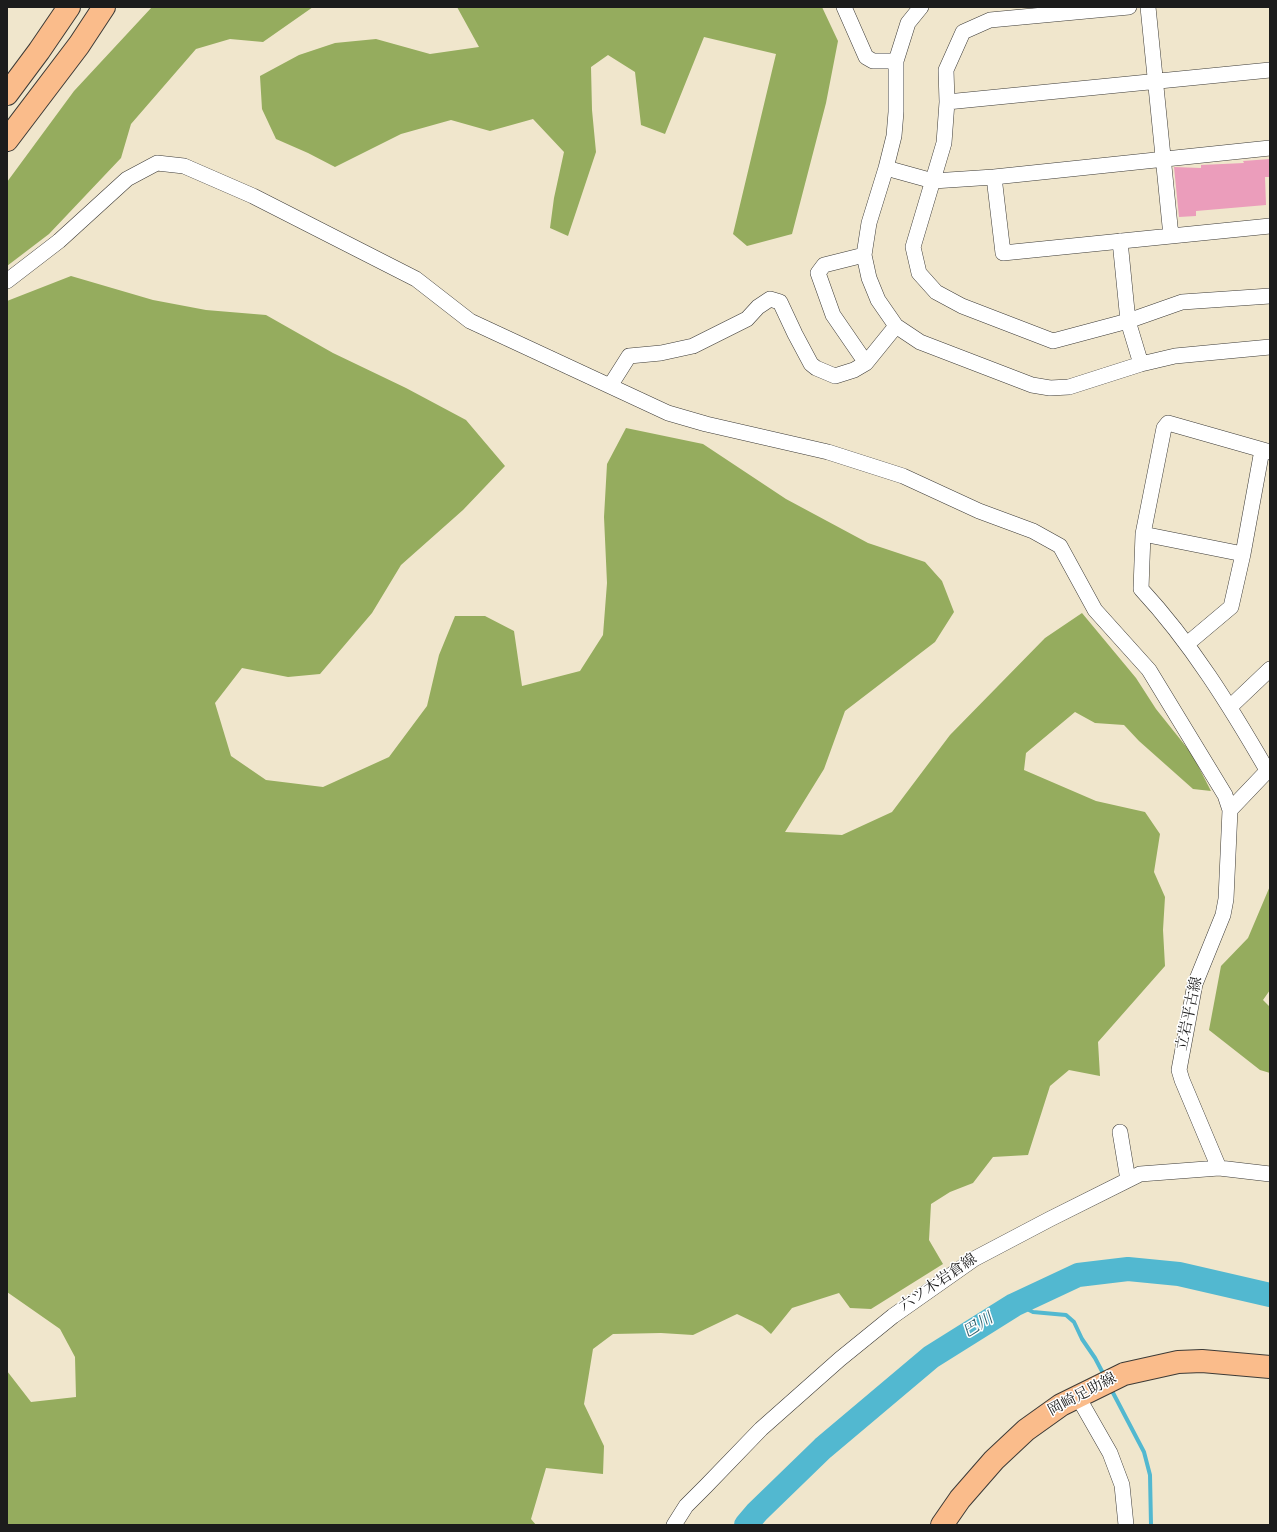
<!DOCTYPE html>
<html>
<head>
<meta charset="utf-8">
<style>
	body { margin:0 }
	#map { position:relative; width:1277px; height:1532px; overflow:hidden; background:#f0e6cc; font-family:"Sorts Mill Goudy",serif }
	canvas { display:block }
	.frame { position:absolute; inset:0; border:8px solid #1c1c1c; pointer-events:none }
</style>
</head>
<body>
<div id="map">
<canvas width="1277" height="1532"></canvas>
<div class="frame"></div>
</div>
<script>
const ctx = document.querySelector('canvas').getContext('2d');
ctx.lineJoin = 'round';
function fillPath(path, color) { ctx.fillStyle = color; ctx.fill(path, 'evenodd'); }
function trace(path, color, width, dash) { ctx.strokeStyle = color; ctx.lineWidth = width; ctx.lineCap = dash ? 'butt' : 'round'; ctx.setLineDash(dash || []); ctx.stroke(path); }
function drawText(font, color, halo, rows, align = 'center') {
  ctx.font = font + ' "Sorts Mill Goudy","Noto Serif JP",serif'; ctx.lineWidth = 3; ctx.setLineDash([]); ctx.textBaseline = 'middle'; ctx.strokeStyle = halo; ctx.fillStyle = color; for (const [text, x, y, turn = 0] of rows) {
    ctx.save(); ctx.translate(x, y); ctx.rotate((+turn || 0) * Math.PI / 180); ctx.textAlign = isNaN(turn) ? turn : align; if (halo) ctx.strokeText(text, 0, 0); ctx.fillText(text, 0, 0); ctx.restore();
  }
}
fillPath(new Path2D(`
	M152,7H313L263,42L230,39L196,49L131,124L121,158L49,234L7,266V182L74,91Z
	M457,7H822L838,41L826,103L792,234L747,246L733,234L776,54L704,37L665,134L641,125L635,72L608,55L591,67L592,110L596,152L568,236L550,228L554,198L564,152L533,119L490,131L451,120L401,134L335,167L308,153L276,139L262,109L260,76L299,55L335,43L376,39L430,54L479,47Z
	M71,276L153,300L206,310L266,315L333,353L406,388L466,420L505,466L463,510L401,565L372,613L320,674L288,677L242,668L215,703L231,756L266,780L323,787L389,757L427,706L439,655L455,616H485L514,631L522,686L580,671L603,635L607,583L604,517L607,464L626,428L703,444L786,499L868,543L925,562L942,581L954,612L935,642L845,711L824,769L785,832L842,835L892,812L950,735L1045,638L1082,613L1136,678L1156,709L1192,754L1211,791L1193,789L1139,741L1124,725L1095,723L1075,712L1026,753L1024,770L1096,801L1145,812L1160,834L1154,872L1165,897L1163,930L1165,966L1098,1042L1100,1076L1069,1070L1050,1086L1028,1155L993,1157L973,1183L950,1192L931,1204L929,1240L943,1264L871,1309L850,1308L839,1293L792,1308L771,1334L762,1326L737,1314L693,1335L661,1333L613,1334L593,1349L584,1404L604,1446L603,1474L546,1468L531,1519L536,1525H7V1371L31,1402L76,1397L75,1357L60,1329L7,1292V301Z
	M1270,886V990L1263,1000L1270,1007V1073L1260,1070L1209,1030L1221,966L1248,938Z`), '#95ac5e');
trace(new Path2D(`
	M1011,1301L1033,1312L1066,1315L1074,1322L1082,1339L1095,1358L1105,1377
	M1111,1389L1144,1452L1150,1475L1151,1525`), '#52b8d0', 4);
trace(new Path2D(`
	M746,1525L757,1512L823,1448L931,1357L1014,1305L1078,1275L1128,1269L1179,1274L1270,1295`), '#52b8d0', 24);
fillPath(new Path2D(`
	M1270,159V177H1265L1266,205L1196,211V216L1179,217L1174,167L1201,168V165L1244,163L1243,161Z`), '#eb9dbb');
const minor = new Path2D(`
	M844,7L866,57L873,61H896
	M921,7L908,23L896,61V112L894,136L886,168L869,223L864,255L869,278L878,300L896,326L920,342L1032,385L1050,388L1069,387L1141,364L1175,356L1270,347
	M1129,7L990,20L963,32L946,70L947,102L944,143L913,247L919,273L936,292L962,306L1053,341L1128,321L1182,302L1270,296
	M1148,7L1171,236
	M947,102L1270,70
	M886,168L933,181L994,177L1270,148
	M994,177L1003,253L1270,226
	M1120,241L1128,321L1141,364
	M864,255L824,265L818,273L833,315L866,363
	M7,281L59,241L127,179L157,163L184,166L253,196L416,279L470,321L668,413L706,424L828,452L903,476L979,511L1033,531L1060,546L1095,610L1149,670L1225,795L1230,810L1226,899L1223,915L1195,984L1179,1070L1182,1080L1219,1168
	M610,386L629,356L661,353L693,346L747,319L758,307L770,299L780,302L795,334L811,364L816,368L835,376L854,370L866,363L896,326
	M1143,534L1243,554
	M1187,644L1231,607L1243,554L1262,450
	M1230,707L1270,669
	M1267,770C1230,706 1191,643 1141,589L1143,534L1164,428L1168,423L1270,452
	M1230,810L1270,768
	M1120,1132L1128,1180
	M1078,1397L1110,1453L1122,1485L1126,1525
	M674,1525L686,1506L706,1486L761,1429L840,1359L893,1316L974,1259L1050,1219L1140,1174L1219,1168L1270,1174`);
const primary = new Path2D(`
	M942,1525L960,1499L994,1460L1026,1430L1061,1405L1124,1374L1178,1362L1202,1361L1270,1367`);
const motorway = new Path2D(`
	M7,94L39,51L69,7
	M7,140L79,45L104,7`);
trace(minor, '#3c3a36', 16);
trace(primary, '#3c3a36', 24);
trace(motorway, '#3c3a36', 24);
trace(minor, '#fff', 15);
trace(primary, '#fabc8b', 22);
trace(motorway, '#fabc8b', 22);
drawText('15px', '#1c1c1c', '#fff', [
	["立岩平古線",1191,1014,-78],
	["六ツ木岩倉線",939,1284,-34],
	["岡崎足助線",1083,1396,-28]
]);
drawText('italic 16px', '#34626d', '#fff', [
	["巴川",979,1327,-32]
]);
</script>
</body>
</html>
